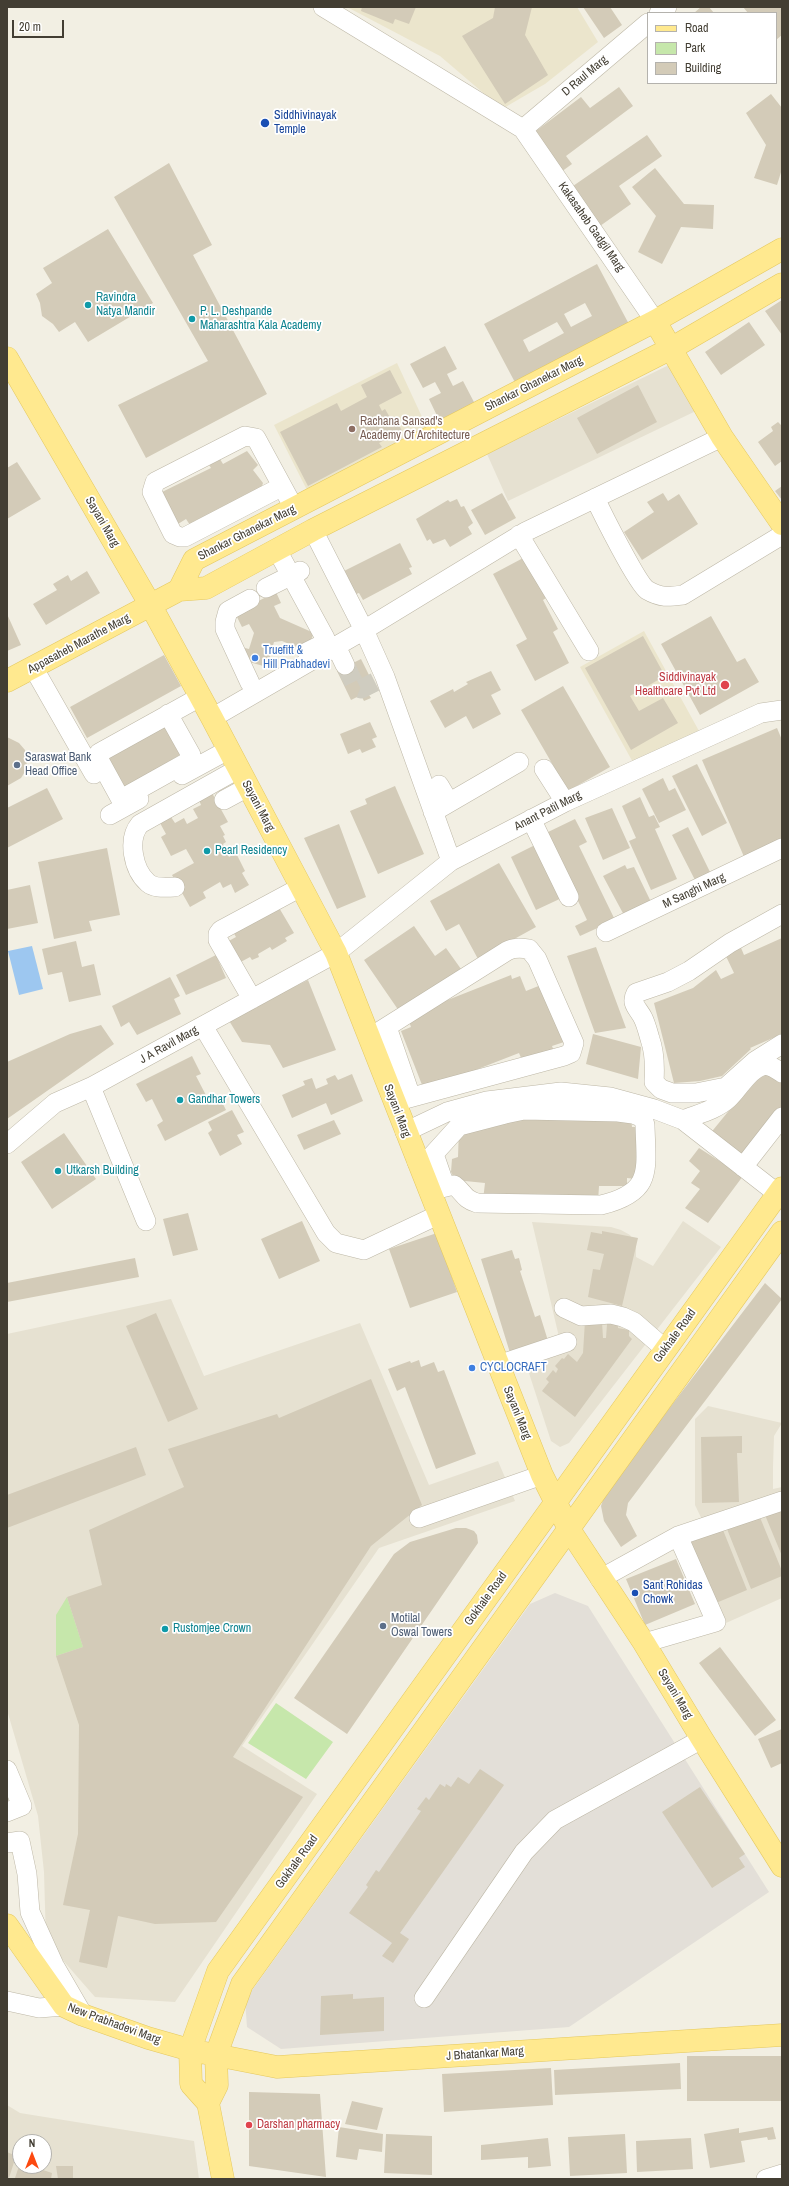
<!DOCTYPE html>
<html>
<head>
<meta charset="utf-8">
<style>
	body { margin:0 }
	#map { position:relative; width:789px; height:2186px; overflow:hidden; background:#f2efe3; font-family:"Archivo Narrow",sans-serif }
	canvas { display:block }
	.frame { position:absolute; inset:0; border:8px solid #433e33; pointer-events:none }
	.legend { position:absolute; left:647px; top:12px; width:130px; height:72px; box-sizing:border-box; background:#fff; border:1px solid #b4b2ad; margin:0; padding:5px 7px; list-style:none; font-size:12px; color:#433e33 }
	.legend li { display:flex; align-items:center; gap:8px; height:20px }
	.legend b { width:20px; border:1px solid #b4b2ad }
	.north { position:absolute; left:12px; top:2134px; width:40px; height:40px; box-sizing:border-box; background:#fff; border:1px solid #b4b2ad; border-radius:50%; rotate:0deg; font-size:11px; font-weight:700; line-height:16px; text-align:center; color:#433e33 }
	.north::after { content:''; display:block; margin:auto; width:14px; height:18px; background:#fc4910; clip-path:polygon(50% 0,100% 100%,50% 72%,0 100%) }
	.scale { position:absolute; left:12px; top:20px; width:52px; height:18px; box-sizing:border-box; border:2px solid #433e33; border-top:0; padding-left:5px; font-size:12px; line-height:14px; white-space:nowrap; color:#433e33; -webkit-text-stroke:3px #fff; paint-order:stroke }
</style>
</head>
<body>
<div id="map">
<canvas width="789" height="2186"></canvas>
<div class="frame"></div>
<ul class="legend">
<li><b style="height:5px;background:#ffe98f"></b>Road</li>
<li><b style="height:11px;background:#c6e7ab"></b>Park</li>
<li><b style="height:11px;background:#d3cbb8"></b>Building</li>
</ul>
<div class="north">N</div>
<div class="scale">20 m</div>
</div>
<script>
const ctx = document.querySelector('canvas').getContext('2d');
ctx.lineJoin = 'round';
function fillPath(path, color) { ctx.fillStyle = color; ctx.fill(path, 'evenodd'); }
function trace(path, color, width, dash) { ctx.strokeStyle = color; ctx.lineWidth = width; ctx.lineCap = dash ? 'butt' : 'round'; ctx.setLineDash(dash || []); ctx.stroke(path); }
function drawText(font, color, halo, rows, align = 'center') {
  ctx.font = font + ' "Archivo Narrow",sans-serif'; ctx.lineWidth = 3.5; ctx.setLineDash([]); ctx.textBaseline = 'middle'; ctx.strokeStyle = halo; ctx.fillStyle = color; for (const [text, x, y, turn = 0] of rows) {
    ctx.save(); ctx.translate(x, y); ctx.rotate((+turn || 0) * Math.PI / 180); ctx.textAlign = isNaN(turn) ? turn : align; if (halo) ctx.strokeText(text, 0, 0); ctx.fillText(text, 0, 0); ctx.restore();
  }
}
fillPath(new Path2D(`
	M671,364L698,410L508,501L487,454Z
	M683,1221L721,1247L569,1443L560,1447L551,1441L527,1367L559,1337L532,1222L611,1227L621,1230L630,1235L636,1246V1257L653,1266Z
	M171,1299L204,1376L360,1323L429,1485L498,1461L515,1501L379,1548L242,1746L317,1794L175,2002L95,1997L46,1941L44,1872L38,1816L7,1710V1334Z
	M708,1406L782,1423L774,1436L773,1467V1489L782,1487V1598L717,1627L673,1546L707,1530L695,1505V1419Z
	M7,2105L20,2113L194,2141L199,2179H7ZM20,2142H44V2166H20Z`), '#e6e1d1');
fillPath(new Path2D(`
	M555,1593L588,1606L769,1892L569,2027L281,2049L247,2027L245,2000L530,1604Z`), '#e3dfd8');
fillPath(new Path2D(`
	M347,7H577L598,42L545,84L502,109L440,56Z
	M397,363L429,432L308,492L274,425Z
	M644,631L699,731L635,766L580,667Z`), '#ebe5cc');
fillPath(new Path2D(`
	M67,1597L83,1647L56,1656V1615Z
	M276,1703L333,1742L306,1779L248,1743Z`), '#c6e7ab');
fillPath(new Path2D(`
	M32,946L43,989L19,995L8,951Z`), '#9dc7f0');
fillPath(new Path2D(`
	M362,7H416L409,24L395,19L393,24L361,11Z
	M495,7H532L525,35L548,75L505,104L462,36L493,18Z
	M583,7H610L622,25L604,38Z
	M701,7H709L714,13H694Z
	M743,7H781L782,35L776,40V13H748Z
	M619,87L633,106L566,156L572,164L561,172L532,134L581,97L590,108Z
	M771,94L782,108V169L777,185L754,178L766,145L746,113Z
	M647,135L662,156L619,186L631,204L600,226L573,186Z
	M169,163L212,245L193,255L267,394L146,458L118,405L208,361L114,197Z
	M655,168L684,204L714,205L713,229L681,227L662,264L638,252L656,216L632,187Z
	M108,229L153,303L88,342L75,322L59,332L53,324L42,316L40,303L36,294L52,283L43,268Z
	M597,264L631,328L518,388L484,324ZM585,303L592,316L571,327L564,314ZM557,322L564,333L529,352L523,340Z
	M782,300V335L765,311Z
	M749,322L765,345L721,375L705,352Z
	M445,346L457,369L447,374L453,386L463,381L475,404L440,422L429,399L441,393L435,382L423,388L410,364Z
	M390,370L402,393L379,405L382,411L385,409L392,421L396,419L402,431L379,443L382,447L308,486L280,432L337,403L341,411L367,397L361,385Z
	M638,385L657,422L597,454L577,418Z
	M778,422L781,425L782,424V461L775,466L758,442L773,431L771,427Z
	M247,451L258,465L253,470L263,483L260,492L190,525L186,519L178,524L162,492L211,468L206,460L217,454L223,464Z
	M17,462L41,499L7,519V468Z
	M782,486V500L775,491Z
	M502,493L516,518L485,535L471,510Z
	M663,493L668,501L679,494L698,524L642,560L624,532L654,512L647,502Z
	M457,499L461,507L464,506L473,523L468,527L472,534L450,547L445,539L433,544L430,539L427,541L416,519L448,500L450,502Z
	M400,543L412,567L409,568L412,574L363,600L359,593L356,594L344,571Z
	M525,557L546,598L543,600L558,629L553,632L569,663L535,681L516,645L527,639L493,574Z
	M87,571L100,593L46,625L33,604L57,590L53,584L68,575L71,581Z
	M276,592L281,603L274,606L280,618L314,633L306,651L282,641L274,642L267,667L242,660L245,648L249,649L254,633L249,624L242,627L235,613Z
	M7,614L21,645L7,651Z
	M711,616L737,662L745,658L759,682L700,715L661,644Z
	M643,636L665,676L630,696L639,711L663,698L678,723L631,750L585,668Z
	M164,655L181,686L87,738L70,707Z
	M361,659L377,691L369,695L371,698L364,701L361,695L351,700L337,671Z
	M491,671L501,690L491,695L501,714L473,729L466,716L445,728L430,701L453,689L454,692L468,684L466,682Z
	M563,686L610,767L568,791L521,710Z
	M164,721L183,753L122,789L106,756Z
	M370,722L377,737L372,739L376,747L362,753L360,749L348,754L340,734Z
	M777,728L782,740V843L745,859L702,760Z
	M7,737L19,743L25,750L27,760L26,770L21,778L7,786Z
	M697,764L727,823L702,836L672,776Z
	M663,778L669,791L675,788L686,810L659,823L642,789Z
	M395,786L424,854L378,874L350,811L367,804L365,799Z
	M47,788L63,819L7,848V808Z
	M212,793L228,822L220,826L225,835L223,836L226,842L223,844L229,857L236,853L245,871L242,873L249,885L235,893L231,884L223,888L220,882L203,892L206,898L190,907L172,875L194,863L186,849L171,856L161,837L166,834L160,823L171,817L175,823L184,818L187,824L198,818L193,809L201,805L199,800Z
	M640,797L649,817L654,815L660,827L655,829L677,879L651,890L629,841L636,838L622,806Z
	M612,808L630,848L603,860L585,818Z
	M575,819L587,842L579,846L615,920L580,936L575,926L587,920L546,833Z
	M339,824L366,897L337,909L304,838Z
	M688,827L710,872L695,880L672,835Z
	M541,842L566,896L536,910L511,857Z
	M107,848L120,915L89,921L92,931L54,939L38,862Z
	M499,863L536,927L478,959L459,924L446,931L430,901Z
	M625,865L627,869L634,867L652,904L625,917L603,876Z
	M30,885L38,923L7,929V890Z
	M278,906L294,933L285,938L287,941L272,950L270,947L258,954L259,957L252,960L250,957L237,964L225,943L236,937L233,932Z
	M414,926L435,956L446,948L461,969L399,1011L364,960Z
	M782,938V1034L750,1048L751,1049L722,1076L700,1081L674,1083L654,1003L693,988L716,970L721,979L734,973L723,950L739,943L744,955Z
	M76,941L82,967L94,964L101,995L69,1002L62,972L48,975L42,949Z
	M596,947L626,1028L595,1033L567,956Z
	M216,955L226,978L186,995L176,975Z
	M511,975L512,979L520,976L526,991L541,985L564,1042L552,1046L555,1054L522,1060L519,1053L424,1090L401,1031L411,1027L407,1016Z
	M170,977L180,996L174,999L181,1014L137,1035L129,1022L121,1027L112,1006Z
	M308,980L336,1050L283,1068L270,1045L242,1042L228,1019Z
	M101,1025L114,1044L7,1119V1062L70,1034Z
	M593,1034L641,1047L638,1079L586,1064Z
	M192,1056L201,1074L196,1076L209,1101L219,1096L226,1110L165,1141L157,1125L163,1121L152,1099L146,1102L136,1084Z
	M763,1069L782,1081V1111L743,1163L709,1135Z
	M352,1074L363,1101L331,1115L326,1103L292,1118L282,1095L305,1085L303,1081L312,1078L316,1089L328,1084L326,1079L335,1075L338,1080Z
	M232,1110L244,1132L237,1135L242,1144L220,1156L208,1133L212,1130L208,1122Z
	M550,1113L631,1118L632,1127H642L636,1179L627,1178V1186H599L598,1202L483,1200L485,1183L455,1180L451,1172L452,1159L458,1157L459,1128Z
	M334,1120L341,1134L304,1150L297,1135Z
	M64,1133L96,1179L52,1209L21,1162Z
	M699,1148L743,1176L708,1223L685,1208L700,1189L691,1183L700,1171L689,1161Z
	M188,1213L198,1250L173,1256L163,1219Z
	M302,1221L320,1261L279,1279L261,1239Z
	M602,1231L638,1238L622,1306L588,1297L593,1269L600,1270L604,1254L587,1250L591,1232L602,1234Z
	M437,1233L457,1292L410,1308L389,1249Z
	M512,1250L515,1259L519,1258L522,1270L520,1271L535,1317L540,1315L549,1344L511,1356L481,1259Z
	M135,1258L139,1277L7,1302V1283Z
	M765,1283L782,1299L628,1503L626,1515L637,1536L621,1547L604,1521L601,1506L606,1491Z
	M156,1313L198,1409L168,1422L126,1326Z
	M585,1321L602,1322L603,1338H606L607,1324H610V1321L618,1322V1328L629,1330V1336L632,1339L575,1417L542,1391L549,1382L546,1379L553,1370L556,1373L558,1369L555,1366L562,1358L564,1359L568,1354L577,1362L583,1353Z
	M419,1360L421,1367L434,1362L438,1372L444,1370L476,1454L436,1469L405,1387L397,1391L388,1369L410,1361L411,1363Z
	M371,1379L422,1505L371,1546L233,1757L303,1797L216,1922L155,1924L118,1916L107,1968L79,1962L90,1910L63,1905L78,1834L79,1725L56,1656L83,1647L67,1597L102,1585L89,1530L184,1487L168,1449L277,1414L279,1418Z
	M742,1436V1453H737L739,1502L702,1503L701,1437Z
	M136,1447L146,1475L7,1528V1495Z
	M782,1508V1556L765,1515Z
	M759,1515L782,1571V1576L751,1589L727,1529Z
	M456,1528H466L474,1531L477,1535L478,1543L347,1734L294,1698L394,1554L410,1542Z
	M723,1530L747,1590L716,1603L691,1542Z
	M676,1559L695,1604L645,1625L626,1579Z
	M720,1647L776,1720L755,1736L699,1663Z
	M782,1729V1763L771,1768L758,1739Z
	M480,1769L504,1785L400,1933L409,1939L393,1963L382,1956L392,1943L349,1913L368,1887L366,1885L376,1870L379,1872L421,1811L417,1809L426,1797L429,1800L440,1784L445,1787L446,1784L451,1787L458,1777L469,1784Z
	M700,1787L745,1854L739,1858L745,1867L712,1888L662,1812Z
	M353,1994V1999L384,1997V2031L320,2035L321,1996Z
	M687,2056H782V2101H687Z
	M680,2063L681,2089L555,2095L554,2070Z
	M551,2068L553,2105L444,2112L442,2074Z
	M249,2092L320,2094L326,2177L249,2166Z
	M352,2101L383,2108L377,2130L345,2124Z
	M339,2127L383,2134L382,2152L359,2149L357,2160L336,2157Z
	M773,2127L776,2139L768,2140L767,2137L741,2141L745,2162L710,2168L704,2134L739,2128V2133Z
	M386,2134L432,2136V2175L384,2173Z
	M625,2134L627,2173L570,2176L568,2137Z
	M548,2138L551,2166L528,2168V2157L481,2160V2145Z
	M691,2138L693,2169L637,2172L636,2141Z
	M19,2139L28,2141L20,2142V2155L15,2154Z
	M7,2152L16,2156L9,2178L7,2177Z
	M19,2166H31L52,2173L51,2179L15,2178Z
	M56,2166H73V2179H58Z`), '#d3cbb8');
trace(new Path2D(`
	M345,665L356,687L361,689L375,682`), '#cfccc0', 19, [19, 10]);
const minor = new Path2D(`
	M323,7L523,129L655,321
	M659,13L667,7
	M523,129L648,23
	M281,487L185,537H180L173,534L152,492L155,482L245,436L256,438L294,508
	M595,498C602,513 637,583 647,590C661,598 668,597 683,595L782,535
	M313,530L364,630L385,677L451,861
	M519,535L589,651
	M277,550L325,638L323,644L307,652
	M266,588L300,571
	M250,599L228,611L225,622V629L250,683
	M336,646L345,665
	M33,667L94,774
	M168,714L191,755V760L123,798H120L97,756L99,753L200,697
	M212,718L364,630L525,532L722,437
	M544,769L565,802
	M182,775L228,750
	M439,785L449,802
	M224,800L248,787
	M433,812L519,762
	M110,815L139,799
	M531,819L569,897
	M175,887C167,887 155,889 148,883C133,870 127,839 140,824L238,769
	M782,914L730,943L689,971L668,982L636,993C630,1004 638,1008 643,1018C646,1024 648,1032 650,1039C655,1053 655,1067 654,1082L661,1089L672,1093H696L726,1087L755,1061L782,1044
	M606,932L782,848
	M252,999L218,940V934L221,930L301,887
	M203,1026L326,1233L336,1243L364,1250L438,1215
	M387,1027L411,1097
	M369,1038L507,951C514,947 521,948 529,949L537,959L574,1043L571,1053L564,1056L394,1102
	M91,1087L146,1221
	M683,1120L778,1194
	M405,1132L447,1112L487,1101L561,1092L610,1097L654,1109L683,1120C698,1114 716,1110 728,1099C739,1089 748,1070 762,1066C769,1064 776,1069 782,1073
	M7,1144L55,1103L91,1087L336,953L451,861L565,802L761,713L782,710
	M434,1154L445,1186
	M417,1162L430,1158L459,1126L505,1114L524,1110L618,1112L633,1114L643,1118L645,1125C646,1170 654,1192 601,1205L477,1203C463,1199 464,1192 454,1185L429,1191
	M743,1167L782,1117
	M564,1308L581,1316L611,1314L623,1317L634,1322L665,1349
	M498,1365L567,1342
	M419,1518L542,1475
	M600,1579L678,1536L782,1501
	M644,1643L716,1622L678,1536
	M7,1770L22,1806L7,1812
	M7,1843L20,1841L27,1874L30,1912L54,1965L83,2015
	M424,1998L524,1852L555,1820L702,1739
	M7,2001L39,2008L64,2006
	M766,2179L782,2174`);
const major = new Path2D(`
	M655,321L722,437L782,524
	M7,358L151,606L212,718L336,953L542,1475L569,1529L644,1643L702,1739L782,1866
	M179,590L206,588L313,530L672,348L782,284
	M7,681L179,590L194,560L655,321L782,249
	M7,1925L64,2006L83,2015L148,2038L190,2050L277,2067L782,2035
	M208,2103L217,2085L216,2055L242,1984L782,1232
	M223,2179L208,2103L191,2084L190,2050L218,1971L782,1188`);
trace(minor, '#bdb7a6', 20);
trace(major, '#e4c85f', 23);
trace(minor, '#fff', 19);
trace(major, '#ffe98f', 22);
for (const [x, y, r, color] of [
	[265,123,5,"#1a4fb4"],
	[88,305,4,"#0f9aa8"],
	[192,319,4,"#0f9aa8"],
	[352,429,4,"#8d6e63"],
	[255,658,4,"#3f7fe0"],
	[725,685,5,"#e0444e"],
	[17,765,4,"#5c6f8a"],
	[207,851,4,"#0f9aa8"],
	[180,1100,4,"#0f9aa8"],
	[58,1171,4,"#0f9aa8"],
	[472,1368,4,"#3f7fe0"],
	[635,1593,4,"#1a4fb4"],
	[383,1626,4,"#5c6f8a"],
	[165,1629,4,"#0f9aa8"],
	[249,2125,4,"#e0444e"]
]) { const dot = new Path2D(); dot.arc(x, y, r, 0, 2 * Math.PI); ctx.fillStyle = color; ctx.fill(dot); trace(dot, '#fff', 1.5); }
drawText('12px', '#433e33', '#fff', [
	["D Raul Marg",585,76,-40],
	["Kakasaheb Gadgil Marg",591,227,55],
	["Shankar Ghanekar Marg",534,384,-27],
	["Sayani Marg",102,522,60],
	["Shankar Ghanekar Marg",247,533,-27],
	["Appasaheb Marathe Marg",79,644,-28],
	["Sayani Marg",258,806,62],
	["Anant Patil Marg",548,811,-27],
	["M Sanghi Marg",694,891,-25],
	["J A Ravil Marg",169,1045,-29],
	["Sayani Marg",397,1111,69],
	["Gokhale Road",675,1336,-54],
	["Sayani Marg",517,1413,68],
	["Gokhale Road",486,1599,-54],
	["Sayani Marg",675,1694,59],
	["Gokhale Road",297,1862,-54],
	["New Prabhadevi Marg",114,2024,20],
	["J Bhatankar Marg",485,2054,-4]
]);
drawText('12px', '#164399', '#fff', [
	["Siddhivinayak",274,116],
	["Temple",274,130],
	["Sant Rohidas",643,1586],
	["Chowk",643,1600]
], 'left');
drawText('12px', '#0d838f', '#fff', [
	["Ravindra",96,298],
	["Natya Mandir",96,312],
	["P. L. Deshpande",200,312],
	["Maharashtra Kala Academy",200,326],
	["Pearl Residency",215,851],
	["Gandhar Towers",188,1100],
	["Utkarsh Building",66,1171],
	["Rustomjee Crown",173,1629]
], 'left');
drawText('12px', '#785e54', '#fff', [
	["Rachana Sansad's",360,422],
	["Academy Of Architecture",360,436]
], 'left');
drawText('12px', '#366cbe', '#fff', [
	["Truefitt &",263,651],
	["Hill Prabhadevi",263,665],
	["CYCLOCRAFT",480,1368]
], 'left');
drawText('12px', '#be3a42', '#fff', [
	["Siddivinayak",716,678],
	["Healthcare Pvt Ltd",716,692],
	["Darshan pharmacy",257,2125,"left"]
], 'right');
drawText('12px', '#4e5e75', '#fff', [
	["Saraswat Bank",25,758],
	["Head Office",25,772],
	["Motilal",391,1619],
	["Oswal Towers",391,1633]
], 'left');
</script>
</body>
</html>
